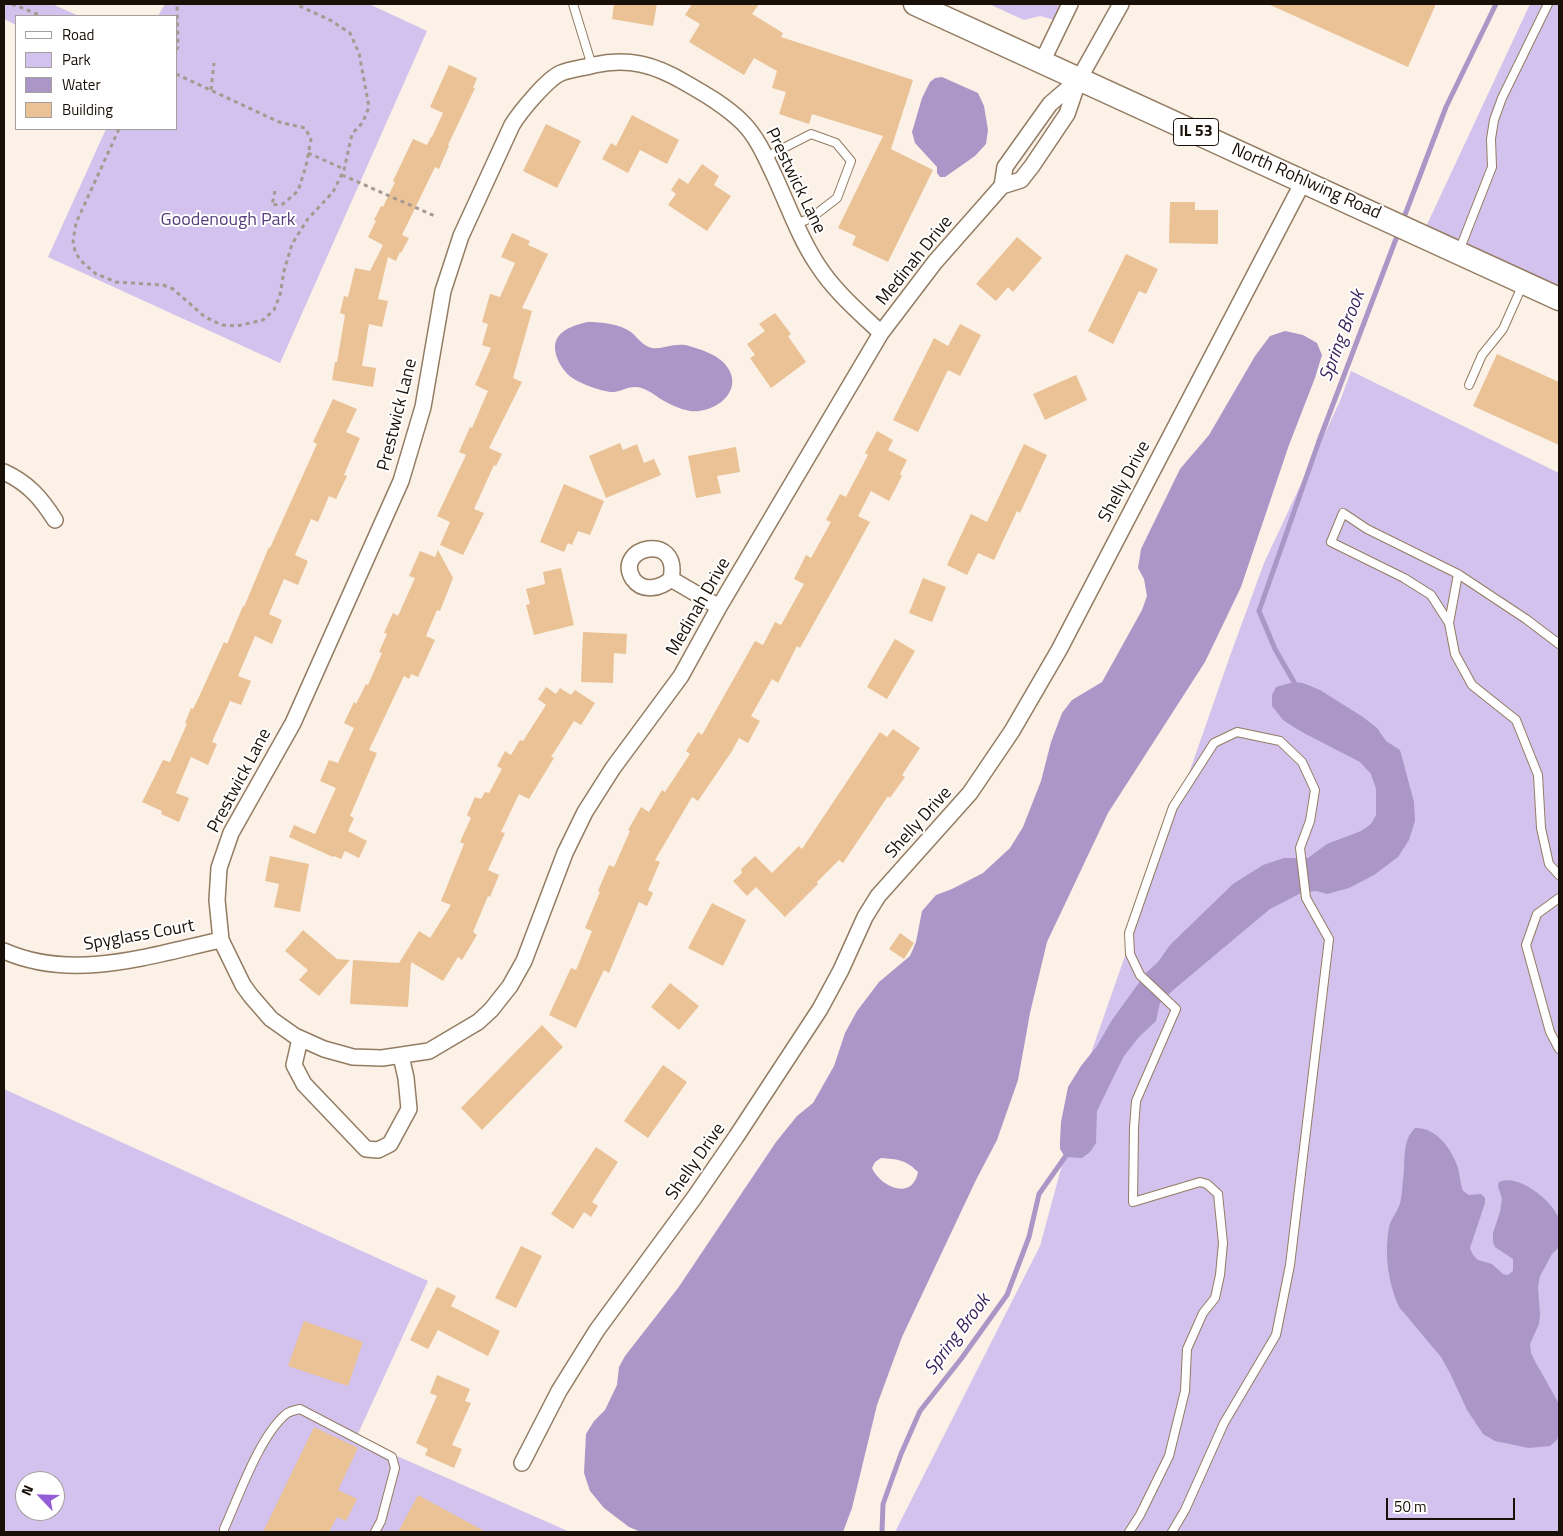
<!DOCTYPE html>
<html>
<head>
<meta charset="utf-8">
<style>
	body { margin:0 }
	#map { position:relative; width:1563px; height:1536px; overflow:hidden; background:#fbf1e6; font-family:"Titillium Web",sans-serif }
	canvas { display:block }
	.frame { position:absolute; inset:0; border:5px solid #191007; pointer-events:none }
	.legend { position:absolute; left:15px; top:15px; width:162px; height:115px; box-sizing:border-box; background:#fff; border:1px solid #a39f9c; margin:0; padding:6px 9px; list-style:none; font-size:15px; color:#191007 }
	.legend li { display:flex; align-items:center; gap:10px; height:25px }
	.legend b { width:25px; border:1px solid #a39f9c }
	.north { position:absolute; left:15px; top:1471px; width:50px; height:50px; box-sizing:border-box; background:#fff; border:1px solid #a39f9c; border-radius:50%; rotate:294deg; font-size:14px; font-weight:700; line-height:20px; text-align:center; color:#191007 }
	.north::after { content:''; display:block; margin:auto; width:18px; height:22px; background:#935dd6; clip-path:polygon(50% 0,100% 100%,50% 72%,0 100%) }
	.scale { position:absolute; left:1386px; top:1498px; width:129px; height:22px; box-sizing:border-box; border:2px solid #191007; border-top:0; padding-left:6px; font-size:15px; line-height:18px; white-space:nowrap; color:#191007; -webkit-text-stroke:4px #fff; paint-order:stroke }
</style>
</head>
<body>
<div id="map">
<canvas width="1563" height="1536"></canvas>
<div class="frame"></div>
<ul class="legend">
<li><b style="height:6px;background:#fff"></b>Road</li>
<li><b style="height:14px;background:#d2c2ed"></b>Park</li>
<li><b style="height:14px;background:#aa97c8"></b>Water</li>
<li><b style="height:14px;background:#eac296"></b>Building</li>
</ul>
<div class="north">N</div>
<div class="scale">50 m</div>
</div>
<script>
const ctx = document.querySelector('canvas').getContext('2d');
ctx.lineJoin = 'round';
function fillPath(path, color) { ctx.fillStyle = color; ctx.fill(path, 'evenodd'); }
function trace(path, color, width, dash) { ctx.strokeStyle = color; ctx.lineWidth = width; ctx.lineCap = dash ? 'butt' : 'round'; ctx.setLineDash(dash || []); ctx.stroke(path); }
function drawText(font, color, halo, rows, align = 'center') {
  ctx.font = font + ' "Titillium Web",sans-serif'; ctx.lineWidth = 4; ctx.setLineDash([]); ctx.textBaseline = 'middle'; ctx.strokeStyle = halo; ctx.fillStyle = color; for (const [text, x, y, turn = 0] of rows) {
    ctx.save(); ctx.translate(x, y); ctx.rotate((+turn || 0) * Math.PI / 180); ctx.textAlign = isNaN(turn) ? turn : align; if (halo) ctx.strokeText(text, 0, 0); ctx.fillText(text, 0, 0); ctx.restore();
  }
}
fillPath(new Path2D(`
	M4,4H52L79,16H16V25L4,19Z
	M165,4H369L427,31L280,363L48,257L106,129H176V16H158Z
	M989,4H1064L1058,21L1040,16L1024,20Z
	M1530,4H1559V293L1424,231Z
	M1351,371L1559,473V1532H895L1040,1246L1069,1139L1076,1096L1230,656L1264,563L1340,401Z
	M4,1089L428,1281L356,1438L570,1532H4ZM25,1481H55V1511H25Z`), '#d2c2ed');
fillPath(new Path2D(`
	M942,77L978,93L984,106L988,130L986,144L975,156L945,177H940L937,173V167L915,143L912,132L922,98L930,82L935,78Z
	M588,322C601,322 620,324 631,332C638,338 643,346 652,348C663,350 674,342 689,346C700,349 715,354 723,362C748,387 718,414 690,411C679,409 669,404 659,398C652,393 644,387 635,387C626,387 619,393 610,392C598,390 584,385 574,379C562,372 549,350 558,337C564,328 578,324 588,322Z
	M1285,331L1303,335L1317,343L1322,355L1315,378L1289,445L1241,587L1205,662L1108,813L1047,942L1030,1013L1018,1080L997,1140L976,1180L902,1337L877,1405L852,1508L843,1532H641L629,1527L604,1508L590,1491L584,1473L586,1434L594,1421L605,1410L617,1385L619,1367L625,1356L678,1288L776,1142L797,1116L813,1103L834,1066L845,1033L857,1011L879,982L910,956L916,942L922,911L936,895L952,889L983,873L1010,848L1023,827L1041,781L1051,742L1062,713L1072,700L1102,682L1142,610L1147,596L1144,579L1138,568L1141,549L1180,469L1209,435L1255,356L1270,336ZM881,1158C898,1159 906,1160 918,1172C912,1202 880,1186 872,1168L875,1162Z
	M1294,682L1303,683L1320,690L1363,717L1377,728L1386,741L1400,750L1414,802L1415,821L1409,840L1398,857L1374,875L1349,888L1327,894L1316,891L1301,893L1270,909L1172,991L1160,1003L1156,1021L1139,1037L1124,1056L1112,1080L1097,1111L1096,1143L1090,1152L1082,1158L1065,1157L1060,1149V1140L1061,1122L1068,1087L1081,1066L1097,1046L1112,1020L1146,973L1158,962L1170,945L1233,884L1263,865L1284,858H1308L1327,844L1361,831L1371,824L1376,815V789L1371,774L1360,762L1300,731L1283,720L1272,706V695L1276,687Z
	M1415,1128C1436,1127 1452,1149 1458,1168C1460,1175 1460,1183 1463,1191L1469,1195L1481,1194L1485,1198V1203L1470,1248L1473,1255L1478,1260L1492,1264L1503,1274L1508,1275L1513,1271V1259L1495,1247L1493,1242V1233L1500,1212L1502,1199L1498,1186L1499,1182C1518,1173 1553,1201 1559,1219C1561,1228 1559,1239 1559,1247L1552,1254L1540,1276L1538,1287L1540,1315L1539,1324L1530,1344L1531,1353L1536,1363L1559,1404V1432L1557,1440L1550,1446L1529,1448L1495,1441L1483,1434L1467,1410L1450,1373L1441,1357L1399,1307C1388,1283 1384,1253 1389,1227C1391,1219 1396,1214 1399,1206C1402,1199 1402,1188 1403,1180C1406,1161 1401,1142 1415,1128Z`), '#aa97c8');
trace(new Path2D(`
	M1403,220L1446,107L1496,4
	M1294,682L1275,649L1259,611L1319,441L1399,231
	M882,1532L883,1504L901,1454L920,1411L961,1359L1007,1295L1029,1237L1039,1194L1065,1157`), '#aa97c8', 5);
fillPath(new Path2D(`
	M614,4H657L653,26L612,19Z
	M692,4H759L752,14L783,33L781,37L913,80L891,149L933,170L888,262L852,245L856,236L838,228L883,136L812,114L809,124L779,114L786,92L772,88L777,71L754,58L744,75L689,42L700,24L685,15Z
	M1268,4H1436L1408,67Z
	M449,65L477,78L473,88H475L448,145L449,146L439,169L435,167L402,235L409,238L401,253L400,252L396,261L388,257L378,299L388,301L382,327L369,324L362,366L376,368L373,387L332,380L335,362H337L345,315L340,313L344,296L348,297L355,268L370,271L383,245L368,237L376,221L374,220L381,206L383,207L395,182L393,181L413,139L427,145L431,137H432L443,113L430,107Z
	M632,115L679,140L667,164L640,150L628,173L602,159L611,143L616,146Z
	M546,124L581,141L557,188L523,171Z
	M702,164L719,176L714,185L731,196L707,231L668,205L676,194L671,190L679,178L688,184Z
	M1170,202H1195V210H1218V244L1169,243Z
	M512,233L530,241L528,245L548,254L522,308L532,311L513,378L522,382L489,448L502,454L496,466L494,465L474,509L484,513L463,555L440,545L450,522L437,516L466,455L459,452L470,427L472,428L488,391L475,385L491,348L482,345L488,324L482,322L490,294L500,297L515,263L501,257Z
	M1017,237L1042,258L1013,292L1008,287L996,301L976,284Z
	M1126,254L1158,269L1146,294L1139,291L1113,344L1088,331Z
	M775,313L791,334L788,336L806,362L771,388L750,358L755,355L747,344L765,331L759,324Z
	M960,324L981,335L960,376L948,370L918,432L893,420L934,338L948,346Z
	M1497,354L1559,382V445L1473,406Z
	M1076,375L1087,400L1045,420L1033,394Z
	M333,399L357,409L346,432L360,438L344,475L347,476L336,499L329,496L318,522L311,519L295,555L308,561L298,585L284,579L269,614L282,620L272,644L255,636L238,676L251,681L241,705L230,701L212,742L217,744L208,765L191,757L176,793L189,798L179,822L161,814L162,811L142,802L163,760L170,762L187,724L185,723L191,708L193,709L198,699L224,642L227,644L243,606L244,607L269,547L270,548L317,444L313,442Z
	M877,431L893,440L888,450L907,460L900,474L902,476L889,501L871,491L858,516L870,522L847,564L800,648L797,646L778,683L772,679L751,716L760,721L748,743L739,738L732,751L698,801L692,797L655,860L660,862L648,890L653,893L647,906L639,902L609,973L604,970L576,1028L549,1015L571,968L576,970L592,931L585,928L600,892L598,891L609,865L614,867L630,831L628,830L641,807L649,812L662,790L665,792L690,754L686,751L698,732L702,735L755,641L763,645L775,622L781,625L804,584L794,579L806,555L811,558L831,522L826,520L840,494L846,497L868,455L865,453Z
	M620,443L623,450L637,444L644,463L654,459L661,475L606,498L589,456Z
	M1024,444L1047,455L1020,513L1017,511L994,560L978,553L967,575L947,565L971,514L987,522Z
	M736,447L740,472L717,476L721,493L696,498L688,456Z
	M564,484L604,501L590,535L578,531L572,545L568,543L564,552L540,542Z
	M438,550L453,578L440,611L437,610L426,636L435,640L418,677L411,674L409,679L404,676L369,750L377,753L350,816L354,818L348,831L367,841L359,858L345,851L341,859L334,856L333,857L289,837L294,825L315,834L336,788L320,781L329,760L338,763L354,728L344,723L354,702L356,704L366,684L368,685L382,653L379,652L387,634L384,633L393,613L398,616L415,578L409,576L420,551L435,557Z
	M561,568L574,625L534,635L526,605L530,604L526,589L545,584L543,572Z
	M923,578L946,587L932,622L909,613Z
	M583,632L627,634L626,654L614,653L613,683L581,682Z
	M895,639L915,651L887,699L867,687Z
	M546,687L556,694L560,688L571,695L575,690L595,703L581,725L574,721L551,757L554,758L529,799L519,794L501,832L505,833L488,870L499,875L490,897L488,896L473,932L477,935L462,960L458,957L443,981L411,962L408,1007L350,1004L353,960L399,963L419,931L430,938L451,905L441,901L464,844L460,842L471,818L467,815L475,797L481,799L485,792L489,793L502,769L497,766L505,751L511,755L520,740L523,741L546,705L538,699Z
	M893,729L920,748L902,775L905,777L890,798L888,796L843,863L839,860L817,882L818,884L785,917L756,887L747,896L733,881L742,873L741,869L755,856L772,873L799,846L802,849L880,732L887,737Z
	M270,856L309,864L300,912L274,907L279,884L265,881Z
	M712,903L746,920L723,966L688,948Z
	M303,930L337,959L350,960L319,996L299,980L308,970L285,951Z
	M900,933L914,943L904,959L889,949Z
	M670,983L699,1006L679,1030L651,1007Z
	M542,1025L563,1047L482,1130L461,1108Z
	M663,1065L687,1082L648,1138L624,1121Z
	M596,1147L618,1162L592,1202L598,1206L591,1217L584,1212L573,1229L551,1214Z
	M521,1246L542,1256L516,1308L495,1298Z
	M437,1287L456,1296L451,1306L500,1331L488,1356L438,1330L428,1349L410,1340Z
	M304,1321L363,1342L348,1386L288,1366Z
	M437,1375L470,1389L465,1401L471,1403L452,1445L462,1449L454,1468L425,1455L428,1449L416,1443L437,1396L430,1393Z
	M314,1427L358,1448L338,1490L357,1499L346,1521L337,1517L329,1532H263Z
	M418,1495L486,1532H398Z`), '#eac296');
const service = new Path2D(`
	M573,4L592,66
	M766,157L811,134L836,143L851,161L837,198L811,218L796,224
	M1459,251L1492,167L1491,139L1494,120L1502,98L1548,4
	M1469,385L1482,355L1503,329L1523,284
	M1458,574L1449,623L1431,595L1404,578L1331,542L1343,513L1367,529L1458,574L1526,619L1559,644
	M1449,623L1455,654L1472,685L1516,720L1538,775L1541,828L1549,864L1559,875
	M1559,898L1537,914L1526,945L1550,1032L1559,1049
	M224,1532V1529C239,1496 259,1437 286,1414C290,1411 295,1410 300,1409L392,1457L395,1468L381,1521L375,1532
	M1129,1532L1140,1515L1169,1456L1185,1391L1187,1349L1203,1313L1215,1298L1220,1275L1223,1243L1218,1194L1207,1184L1200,1182L1133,1202L1134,1128L1136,1101L1176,1009L1140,975L1130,954L1129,933L1173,807L1214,743L1237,732L1280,741L1302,762L1315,790L1310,821L1300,848L1306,898L1329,939L1290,1265L1276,1335L1224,1423L1185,1510L1172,1532`);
const minor = new Path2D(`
	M1042,62L1070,4
	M1002,186L1005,167L1050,104L1079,79
	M881,333C859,312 834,291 817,264C799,237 788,205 774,175C766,158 757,137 743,123C726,106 705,94 684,82C655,65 628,57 594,65C583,68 571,69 561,73C547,79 520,112 512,125L461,236L443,291L423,407L401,481L293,723L231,833L219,868L217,900L221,940L243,985L251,996L271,1019L295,1036L324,1049L353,1057L382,1058L429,1051L478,1022L491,1010L510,986L524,961L565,853L585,812L613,768L681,676L719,607L881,333L935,262L1002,186L1021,180L1032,166L1067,114L1079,79L1121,4
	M4,472C28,483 41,498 55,520
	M671,579C661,588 643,593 633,579C613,547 681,531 671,579L719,607
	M4,951C74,982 151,955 221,940
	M300,1039L294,1065L304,1084L366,1149L378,1150L390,1144L409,1109L406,1078L401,1056
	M522,1463L559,1391L597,1330L694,1198L736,1137L820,1009L841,970L865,917L878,896L970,793L1012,731L1059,650L1303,182`);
const primary = new Path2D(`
	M915,4L1559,299`);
trace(service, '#937c62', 10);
trace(minor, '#937c62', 18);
trace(primary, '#937c62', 25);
trace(new Path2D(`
	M12,4L42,16
	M176,50L178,47L177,4
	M176,74L279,122L305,128L311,139L306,166L298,191L283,204L272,205L275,191
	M211,90L214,63
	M119,129L76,223L73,241L75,251L80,260L96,274L116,282L163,285L173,289L205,317L222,325L237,326L263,320L274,310L280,295L284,271L292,244L307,220L333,192L344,170L352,134L363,122L369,107L359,53L350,33L330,20L295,4
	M308,153L344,169
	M342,175L437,217`), '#a49a90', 3, [4, 4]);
trace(service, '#fff', 8);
trace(minor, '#fff', 15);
trace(primary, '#fff', 22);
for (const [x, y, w] of [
	[1196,132,45]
]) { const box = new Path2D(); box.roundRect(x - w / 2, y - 13.5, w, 27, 4); ctx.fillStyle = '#fff'; ctx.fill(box); trace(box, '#191007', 1); }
drawText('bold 16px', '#191007', null, [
	["IL 53",1196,132]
]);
drawText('18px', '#191007', '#fff', [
	["Prestwick Lane",795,181,64],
	["North Rohlwing Road",1306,182,24],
	["Medinah Drive",915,261,-51],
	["Prestwick Lane",398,415,-76],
	["Shelly Drive",1125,482,-62],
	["Medinah Drive",699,607,-60],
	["Prestwick Lane",240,781,-62],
	["Shelly Drive",919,823,-48],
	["Spyglass Court",139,936,-10],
	["Shelly Drive",696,1162,-55]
]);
drawText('18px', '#583d7c', '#fff', [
	["Goodenough Park",228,221]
]);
drawText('italic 19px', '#3a1f5b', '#fff', [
	["Spring Brook",1343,336,-69],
	["Spring Brook",958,1335,-53]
]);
</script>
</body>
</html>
